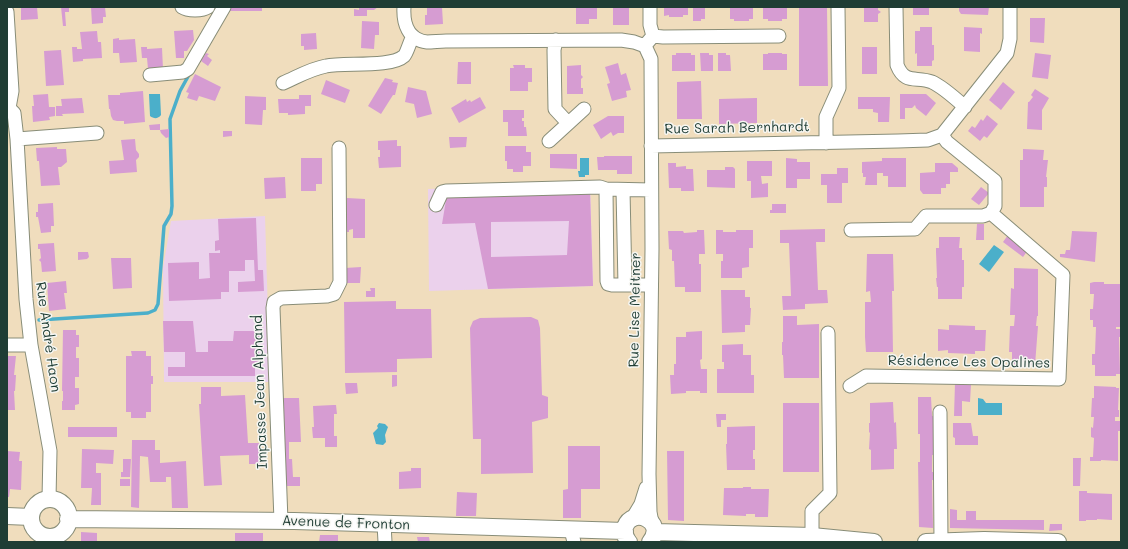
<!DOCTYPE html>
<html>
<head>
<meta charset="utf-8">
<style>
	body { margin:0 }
	#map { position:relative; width:1128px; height:549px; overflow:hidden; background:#f0ddbd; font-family:Mali,sans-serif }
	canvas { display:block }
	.frame { position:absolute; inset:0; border:8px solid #1f3d34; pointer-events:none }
</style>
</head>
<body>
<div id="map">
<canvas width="1128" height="549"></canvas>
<div class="frame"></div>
</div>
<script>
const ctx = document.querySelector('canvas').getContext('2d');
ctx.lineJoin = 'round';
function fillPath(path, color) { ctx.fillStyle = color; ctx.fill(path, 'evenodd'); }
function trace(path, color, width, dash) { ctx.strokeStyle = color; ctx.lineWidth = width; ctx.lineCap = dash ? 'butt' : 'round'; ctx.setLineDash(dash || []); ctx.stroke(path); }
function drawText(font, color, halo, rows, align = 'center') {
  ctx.font = font + ' Mali,sans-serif'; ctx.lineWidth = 3; ctx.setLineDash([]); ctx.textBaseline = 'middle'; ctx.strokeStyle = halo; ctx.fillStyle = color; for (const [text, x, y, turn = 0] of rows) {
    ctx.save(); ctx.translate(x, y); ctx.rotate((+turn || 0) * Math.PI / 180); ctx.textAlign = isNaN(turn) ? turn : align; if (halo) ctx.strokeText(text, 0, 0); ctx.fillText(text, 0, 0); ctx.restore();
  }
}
fillPath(new Path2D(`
	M590,184L593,286L429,291L428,189Z
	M265,216L270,382H164L163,268L171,221Z`), '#ebd1ec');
fillPath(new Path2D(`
	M149,94H160L161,115C158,119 154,119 150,116Z
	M580,158H589V175H585V177H579L578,171H580Z
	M994,245L1004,252L989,272L979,264Z
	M978,398L983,399L986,403H1002V415H978Z
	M379,423L385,424L388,427L385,435L386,442L383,445L376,444L373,433L378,428L377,426Z`), '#4bafca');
trace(new Path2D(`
	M39,320L148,313L155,310L158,304L164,226L171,214L172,206L170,119L180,91L190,73`), '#4bafca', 3.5);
fillPath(new Path2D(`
	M21,7H37L38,19L21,20Z
	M61,7H69V12H65L66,26H63Z
	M91,7H105L106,17H103V23L92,24Z
	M230,7H262V11H228Z
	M359,7H378L374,10H367V16H354V9L359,10Z
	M427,7H442L443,24L425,25V15H427Z
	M576,7H597V19H589V24H576Z
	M613,7H629V25H613Z
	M664,7H688V15H683V17H669V15L664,16Z
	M693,7H705V19H701V21H693Z
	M730,7H753V19H749V21H734V19H730Z
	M763,7H787V19H782V21H768V19H763Z
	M799,7H827L828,86H799Z
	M864,7H878V10L881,12L878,14V22H864Z
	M913,7H929V15H913Z
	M959,7H989L988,15L961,14L959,11Z
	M1030,18H1045L1044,43L1030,42Z
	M362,21L379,22V35H375L374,49L361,48Z
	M920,27H932V45H934V60L932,61V66H917V53L915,54V31H920Z
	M964,27L982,28V34L980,33V52L964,51Z
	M193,30L194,40L187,51H184V58H176L174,31Z
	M97,31L98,42H101L102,58L83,59V61L73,62L72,47H77V49H82L80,32Z
	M316,33L317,49L304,50V46H301V34Z
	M119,38V40L135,39L137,62L120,63L119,53H113V39Z
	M141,47H147V49L162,48L163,69H148L147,58H142Z
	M862,47H877V74H862Z
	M61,50L64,85L46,86L44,51Z
	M206,53L209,54L207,56L212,60L208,66L201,61Z
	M676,53H691V55H695V71H672V55H676Z
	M700,53H709V55H713V71H701Z
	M718,53H726V55H730L731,71H718Z
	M768,53H782V54H787V70H763V54H768Z
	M1035,53L1051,55L1048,79L1032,77Z
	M458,62H471V84H457Z
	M618,63L621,75L626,73L631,90L626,91L627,97L612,101L607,84L610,83L605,67Z
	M513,65H525V68H532V82H528V91H510V68H514Z
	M581,65V75L583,77L581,79V88H583V94H567V66Z
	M195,74L221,87L215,101L199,96L197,101L187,98L189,93L186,92Z
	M385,78L393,80L392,82L398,83L395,95H393L381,114L368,106Z
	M326,80L350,90L345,103L321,94Z
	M701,81L702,119H677V82Z
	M1003,82L1015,92L1001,110L989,100Z
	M408,87L426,91L432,114L417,118L414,104L405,102Z
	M1035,89L1049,98L1042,110V130L1027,129L1028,102H1029L1033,97L1031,95Z
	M143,91L145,122L124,124V121H117L113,120L111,116L110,109H109L108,95H120V93Z
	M48,94L49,107H55V116L49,117L50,120L33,122L32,106H34L33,95Z
	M900,94H926L936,103L926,116L916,108L915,105L912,108H905V119H900Z
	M299,95H311V106H305V114L288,115V113H279L278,99H299Z
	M245,96L266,97V110H263L262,125L245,124Z
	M480,97L486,108L459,123L451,108L466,99L467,102L470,100L471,102Z
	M858,97H890L889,122H878V113L873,112V109H858Z
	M82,98L84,113L62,114L63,116H56V106H62L61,99Z
	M757,98V123L719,124V99Z
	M503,110H524V118H522V121H524V127H526L527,136H508V122H503Z
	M987,115L998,124L987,138L984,136L980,141L968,131L972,126L975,128L981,119L983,121Z
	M608,116H624V133H618L613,136L611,132L601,139L593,125Z
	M160,124V130H150L149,125Z
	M169,129V137L166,138L161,133L160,130Z
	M223,131H232V136L223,137Z
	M449,137H467L466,147L450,148Z
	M135,139L136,150L139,154V157L136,160L137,172L110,174L109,161L124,160L121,140Z
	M397,140V146H401V167L379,168L378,157H380V150H378V141Z
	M505,146H526V152H531V166H523V172H513V169H507V161H505Z
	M57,147V149H66L67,162L61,167H58L60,185L41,186L39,161H37L36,148Z
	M1023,149L1044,150L1043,160H1048L1046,177H1047V187H1044V207H1020V160H1023Z
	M550,154H577V169L550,168Z
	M604,156H632V174H617V170H598L597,157H604Z
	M301,158H322V184H316V191H301Z
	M786,158L797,159V162H810V179H797V188H786Z
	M882,158H906V187H888V176H883V173H877V185H865L866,177H863V173H862V162L882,161Z
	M747,161H772V176H761L762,184L768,183V197L751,198V181H747Z
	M668,163H676V167L686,166V169H693L694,191H681V188H669Z
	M935,163H952L958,168V172H950V184H946V188H941V194H923L920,190V173L935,172Z
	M725,167H733L735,169V188L707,187V170H725Z
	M837,168H848V183H842V203H827V185H821V174H837Z
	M285,177L286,198L265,199L264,178Z
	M981,187L989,193L979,205L971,199Z
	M590,189L593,286L488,289L475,223L442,224L447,194ZM569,221L567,255L491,257V222Z
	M347,198L365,199V238H353V229L349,230V232H345V219H346Z
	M53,203L54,226H51V232L41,233L38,217H36V212H38V204Z
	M772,204H786V213H770V210H772Z
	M256,218L258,270H263L264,291L238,292V282L255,281L254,260H245V271H229V292H221V299L169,301L168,263L199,262V279L210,278L209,253H220V250L215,251V241L219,240L218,219Z
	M977,224H984V240H976Z
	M825,229V242H816L818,290H827L828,303L805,304V309L783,310L782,296H791L789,243H780V230Z
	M697,230H704L705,254H699V264H701V292H685V287H675L674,261H672V250L669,249L668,231H683L684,233L697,232Z
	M716,230H723V232H736V230H753V248H749V267L742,268V278H721V261H723V254H716Z
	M1072,231L1097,232L1095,262L1060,257V254H1065L1066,250H1070Z
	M1008,235L1028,250L1023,257L1003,242Z
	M939,237H960L959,248H962V260H964V287H962V299H938V287H937L936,278H937L936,252V248H939Z
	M54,243L56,271L42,272L41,262L39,260L41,258L40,249H38V244Z
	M78,252H88L89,257L87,259L78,260Z
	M867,254H893L894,291H892L893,352H866L865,337V302H871L870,291L866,292Z
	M111,258H131L132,288L113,289Z
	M361,267L360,283H345V268Z
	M1014,268L1038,269V316H1037L1036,326H1038L1035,365L1012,364V352H1009L1010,326H1014L1015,315H1010L1011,288L1014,289Z
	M66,281L67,293H64L66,309L49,311L47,283Z
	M1094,282H1104V284H1120V327H1116V329H1120V337H1119L1120,374H1116V376H1095V365H1092V354H1095L1096,327H1093V320H1090V309H1093L1094,294H1090V283Z
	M370,288H375V297H366V291H371Z
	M721,290H745V297H750V308H751L750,325H745V332L722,333Z
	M396,301V309H431L432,358L397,359V372L345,373L344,302Z
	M783,316H797V325L819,324V378H784L783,355H782V342H783Z
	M531,317L538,320L540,328L542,395L548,397V418L532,422L533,473L481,474V439H473L470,328L473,321L480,318Z
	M163,321H193L196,352H208V341H233L234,331H259V362H255V376H168V367H185V352H164Z
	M949,325L975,326V330H986L985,351H975V354L948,353V350L938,351V329L949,330Z
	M63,330H76V335H79V347H76V358H79V377H75V388H79V404L75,405V410H62V401H63V391H62Z
	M702,331V359L700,360L701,369H707V393H700V391H686V393L671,394L670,375H674V364H676V337H686V332Z
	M743,344V355H751V375H754V393H717V369H724V362H722V345Z
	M131,351H146V356H151V376H153V384H151V412H146V418H131V412H126V356H132Z
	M7,356H16L14,375H16L15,391H14L15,410H7Z
	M392,375H397V386L392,387Z
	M345,383H357L358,393L346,394Z
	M955,383L971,384L970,402L962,401V416H954Z
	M1094,386L1116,387V388H1119L1118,410H1119V417H1115V421H1121V431H1118V461L1101,460V461H1090V457H1093L1094,438L1091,437V427L1093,428L1094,417H1091L1092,398H1094Z
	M201,387H221V396L245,395L248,443H259L260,464H249V455L220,456L222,485L204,486L199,404H201Z
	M918,397H931L932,416H934L935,455H932V472H935V480H932L933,528L919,527L918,462H920V434H918Z
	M281,398H299L301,442H289V459H292L293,477H300V486H284Z
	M893,402L894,423L896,422L897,449H894V469L871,470V450L869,449L870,432L869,433V423H870V403Z
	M783,403H819V472H783Z
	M333,405H336L337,414H334V436H337V447H325V438H313L312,427H314L313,406Z
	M716,414H726V420H721V427H717Z
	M953,423H971L973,436H978V445H955V438L953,437Z
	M755,426V450H753V459H755V470H727L726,444H727V427Z
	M68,427H117V437H68Z
	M132,440H155V450H160V463L186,461L188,508H172L171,477H166V482H150L148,457L140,456L139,508L131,507Z
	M568,446H600V489H581V518H563V490L568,489Z
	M82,449L114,450L113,464L96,463V473H101V505H91L92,488H81Z
	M7,451L20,452L19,461H22L21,490L10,489L9,497H7Z
	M667,451H684V521L668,520Z
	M1073,458H1081L1080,486H1073Z
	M123,459H131L130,477H121V472H123Z
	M411,468H421V488L399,489V472L411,471Z
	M120,479H130V486H120Z
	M743,487H751V489H769L768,517H755V514H746V516L723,515L724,488H743Z
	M1079,491H1087V493L1112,494V520L1097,519V520H1086V521H1079Z
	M457,492L477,493L476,516H456Z
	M950,509L957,510V520H966V511H976V520H1044V530L950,528Z
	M1050,524H1062V530L1049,531Z
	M81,532L97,533V542H81Z
	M235,533H263V542H235Z
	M320,535H338V542H319Z
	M417,537H429L430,542H418Z`), '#d69cd2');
const minor = new Path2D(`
	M182,7C188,11 202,11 208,7
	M404,7C403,23 408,40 427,42C433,42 440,41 446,41L621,40L634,42L645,46L651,59L652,249L649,474L650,512L652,523
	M896,7L897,65C905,85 916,76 932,82C943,87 956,99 965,107
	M7,12L12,91L9,108
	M653,36L663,37L779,36
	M556,40L554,50L555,109L568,123
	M647,43L653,36L650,25V7
	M150,75L183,72L188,69L224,7
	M283,83C297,77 310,69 326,66C344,62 391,68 404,56C407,53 410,41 413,36
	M7,106L14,113L17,139L26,299L31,345L50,451L49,499
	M17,139L97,133
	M549,141L584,109
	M826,143V117L839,88L838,7
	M651,146L898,141L928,140L942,135L1007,53L1010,39V7
	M623,190L625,285
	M651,190L606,189L607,281L608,284L612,285H651
	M436,205L442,192L446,191L600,187L606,189
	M851,230L915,229L926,216H983L991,213L995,206V181L947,142L942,135
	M7,345H31
	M850,386L866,376L1059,379L1063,275L991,213
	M940,412L941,542
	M632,519L641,504L646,488
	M281,521L273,308L274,302L281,298L327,296L334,294L340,282L339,148
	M384,524L385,542
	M571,530L574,542
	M812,536V511L830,493L828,333
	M49,537V542`);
const major = new Path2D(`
	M31 518a19 19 0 1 1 38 0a19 19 0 1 1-38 0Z
	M7,516L31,517
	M68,519L294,521L625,531
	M655,532L812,536L874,542
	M629,542C625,538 624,533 625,527C632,506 667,521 650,542
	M926,542L984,540L1058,542`);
trace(minor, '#888d78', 15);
trace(major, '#888d78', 18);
trace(minor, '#fff', 13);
trace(major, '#fff', 16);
drawText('14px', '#1f3d34', '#f6f6f2', [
	["Rue Sarah Bernhardt",737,128,-1],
	["Rue Lise Meitner",635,310,-89],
	["Rue André Haon",48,337,82],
	["Résidence Les Opalines",969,362,1],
	["Impasse Jean Alphand",260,392,-92],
	["Avenue de Fronton",346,523,2]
]);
</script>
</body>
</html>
